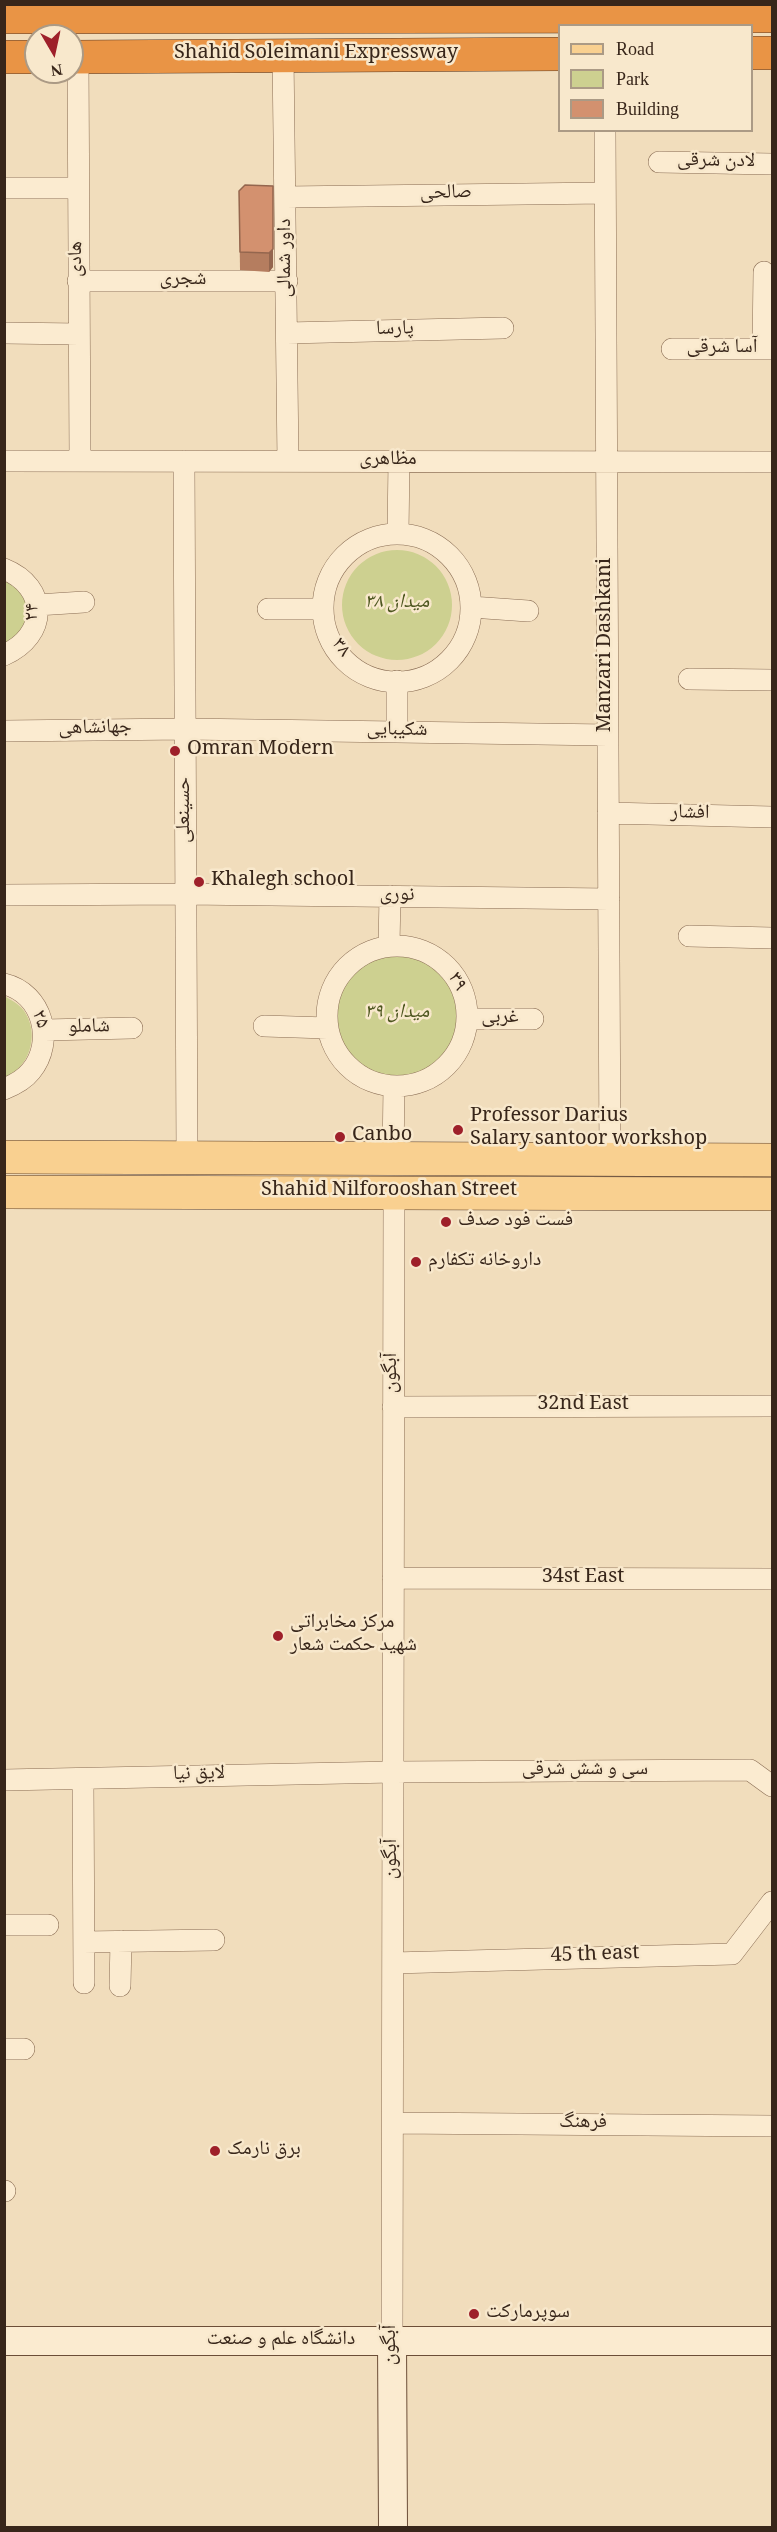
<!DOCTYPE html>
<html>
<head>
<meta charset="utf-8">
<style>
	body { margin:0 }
	#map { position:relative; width:777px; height:2532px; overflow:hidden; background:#f1ddbc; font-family:Georgia,serif }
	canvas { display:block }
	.frame { position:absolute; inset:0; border:6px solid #38261a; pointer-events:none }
	.legend { position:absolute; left:558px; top:24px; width:195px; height:108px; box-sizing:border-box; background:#f8e8cc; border:2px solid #ab9a85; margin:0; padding:8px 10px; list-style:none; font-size:18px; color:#38261a }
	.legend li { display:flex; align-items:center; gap:12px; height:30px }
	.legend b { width:30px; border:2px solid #ab9a85 }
	.north { position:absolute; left:24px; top:24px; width:60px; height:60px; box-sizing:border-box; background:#f8e8cc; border:2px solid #ab9a85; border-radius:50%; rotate:171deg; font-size:16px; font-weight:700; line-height:24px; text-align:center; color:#38261a }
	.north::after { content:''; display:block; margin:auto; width:21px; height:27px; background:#9e202a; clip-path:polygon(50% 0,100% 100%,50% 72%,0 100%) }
</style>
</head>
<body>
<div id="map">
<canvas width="777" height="2532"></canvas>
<div class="frame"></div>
<ul class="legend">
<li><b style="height:8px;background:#f9d090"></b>Road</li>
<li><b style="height:16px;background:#cdd090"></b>Park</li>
<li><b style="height:16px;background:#d3916f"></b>Building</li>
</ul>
<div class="north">N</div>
</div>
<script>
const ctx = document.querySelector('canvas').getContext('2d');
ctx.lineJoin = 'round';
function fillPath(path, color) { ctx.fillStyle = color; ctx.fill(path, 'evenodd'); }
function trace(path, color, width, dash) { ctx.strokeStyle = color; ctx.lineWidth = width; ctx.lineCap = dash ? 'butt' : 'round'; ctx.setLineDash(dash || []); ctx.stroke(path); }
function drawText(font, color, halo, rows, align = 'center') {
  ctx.font = font + ' Georgia,"Noto Naskh Arabic",serif'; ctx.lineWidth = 5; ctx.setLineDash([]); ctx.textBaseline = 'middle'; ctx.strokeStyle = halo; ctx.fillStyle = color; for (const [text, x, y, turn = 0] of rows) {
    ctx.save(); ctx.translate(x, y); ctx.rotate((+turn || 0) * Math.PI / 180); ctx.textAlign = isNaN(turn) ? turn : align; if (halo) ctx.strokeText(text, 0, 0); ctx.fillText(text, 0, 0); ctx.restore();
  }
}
fillPath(new Path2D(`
	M342 605a55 55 0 1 1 110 0a55 55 0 1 1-110 0Z
	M5,572L23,583L34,623L5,653Z
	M410,949L442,963L467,1019L452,1059L394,1086L335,1051L333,986L362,955Z
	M4,996C13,1001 21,1005 26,1014C39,1036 29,1068 5,1077Z`), '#cdd090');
const street = new Path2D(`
	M283,55L288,461
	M78,57L80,461
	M605,130L610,1159
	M659,162L772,164
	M4,188H78
	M286,197L605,193
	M78,281H287
	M4,333L79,334
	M287,333L503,328
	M672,349H772
	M763,349L764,272
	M4,461L772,462
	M184,461L187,1158
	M398,533L399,461
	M323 608a74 74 0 1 1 148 0a74 74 0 1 1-148 0Z
	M4,569C49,587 48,636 4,655
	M37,605L84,602
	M471,607L528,611
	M268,609H322
	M689,679L772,680
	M397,681V732
	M4,731L185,729L608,735
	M608,813L772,817
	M4,895L186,894L609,899
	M689,936L772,938
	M389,945L390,896
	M327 1016a70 70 0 1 1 140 0a70 70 0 1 1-140 0Z
	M4,984C43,993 55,1042 31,1071C24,1080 14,1085 4,1089
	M467,1019H533
	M264,1026L327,1028
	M45,1030L132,1028
	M393,1159L394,1086
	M393,1407L772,1406
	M393,1578L772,1579
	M83,1779L84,1983
	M4,1780L393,1772L750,1770L772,1786
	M4,1925H48
	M84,1942L214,1940
	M393,1963L732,1954L772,1902
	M120,1986L121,1941
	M4,2049H24
	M393,2123L772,2126
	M4,2191H5
	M392,2341L394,1191`);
const secondary = new Path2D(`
	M4,2341H772
	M392,2341L393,2528`);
const primary = new Path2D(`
	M4,1157L772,1160
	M4,1192L772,1194`);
const highway = new Path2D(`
	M4,17L772,16
	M752,53H772
	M4,57H36
	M72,57L560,54`);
trace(street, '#8a6d54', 22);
trace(secondary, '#6c4e38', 30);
trace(primary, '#573b29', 34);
trace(highway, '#573b29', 34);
trace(street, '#fbebd0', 21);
trace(secondary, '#fbebd0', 28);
trace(primary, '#f9d090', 33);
trace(highway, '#e99445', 33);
fillPath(new Path2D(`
	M273,186V267L269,272L240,270L239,191Z`), '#b57d5f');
fillPath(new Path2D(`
	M273,249V267L269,272V253Z`), '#94664e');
const building = new Path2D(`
	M245,185L273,186V249L269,253L240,252L239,191Z`);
fillPath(building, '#d3916f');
trace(building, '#94664e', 1.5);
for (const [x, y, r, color] of [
	[175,751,6,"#9e202a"],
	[199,882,6,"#9e202a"],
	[458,1130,6,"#9e202a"],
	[340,1137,6,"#9e202a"],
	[446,1222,6,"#9e202a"],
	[416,1262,6,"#9e202a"],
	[278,1636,6,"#9e202a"],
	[215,2151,6,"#9e202a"],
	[474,2314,6,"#9e202a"]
]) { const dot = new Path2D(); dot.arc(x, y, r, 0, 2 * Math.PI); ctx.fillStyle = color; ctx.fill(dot); trace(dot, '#f8e8cc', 2); }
drawText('20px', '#38261a', '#f8e8cc', [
	["Shahid Soleimani Expressway",316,55],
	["لادن شرقی",716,163,1],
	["صالحی",446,195,-1],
	["داور شمالی",287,258,-90],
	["هادی",78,259,-90],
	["شجری",183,281],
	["پارسا",395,331,-1],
	["آسا شرقی",722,349],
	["مظاهری",388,461],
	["۲۴",34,612,-90],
	["Manzari Dashkani",607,645,-90],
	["۳۸",339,649,54],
	["جهانشاهی",95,730,-1],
	["شکیبایی",397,732,1],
	["حسینعلی",186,810,-90],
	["افشار",690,815,1],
	["نوری",397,897,1],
	["۳۹",455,983,60],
	["غربی",500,1019],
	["۲۵",38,1020,70],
	["شاملو",89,1029,-1],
	["Shahid Nilforooshan Street",389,1192],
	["آبگون",393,1373,-90],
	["32nd East",583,1406],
	["34st East",583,1579],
	["سی و شش شرقی",585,1771],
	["لایق نیا",199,1776,-1],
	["آبگون",393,1859,-90],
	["45 th east",595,1957,-2],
	["فرهنگ",583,2124],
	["دانشگاه علم و صنعت",281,2341],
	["آبگون",392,2345,-90]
]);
drawText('italic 20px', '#4d561f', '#f8e8cc', [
	["میدان ۳۸",397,604],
	["میدان ۳۹",397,1014]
]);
drawText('20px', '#38261a', '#f8e8cc', [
	["Omran Modern",187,751],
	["Khalegh school",211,882],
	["Professor Darius",470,1118],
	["Salary santoor workshop",470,1141],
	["Canbo",352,1137],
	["فست فود صدف",458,1222],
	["داروخانه تکفارم",428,1262],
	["مرکز مخابراتی",290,1624],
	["شهید حکمت شعار",290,1647],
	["برق نارمک",227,2151],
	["سوپرمارکت",486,2314]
], 'left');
</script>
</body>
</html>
